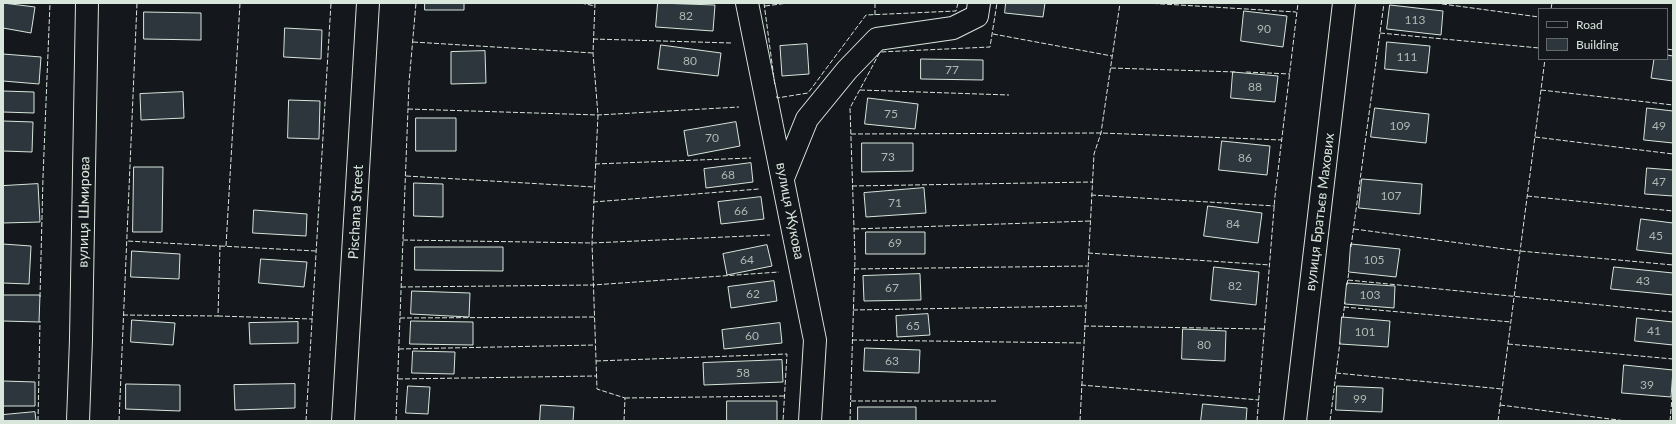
<!DOCTYPE html>
<html>
<head>
<meta charset="utf-8">
<style>
	body { margin:0 }
	#map { position:relative; width:1676px; height:424px; overflow:hidden; background:#14181c; font-family:Lato,sans-serif }
	canvas { display:block }
	.frame { position:absolute; inset:0; border:4px solid #d8e6dc; pointer-events:none }
	.legend { position:absolute; left:1538px; top:8px; width:130px; height:52px; box-sizing:border-box; background:#14181c; border:1px solid #626a69; margin:0; padding:5px 7px; list-style:none; font-size:12px; color:#d8e6dc }
	.legend li { display:flex; align-items:center; gap:8px; height:20px }
	.legend b { width:20px; border:1px solid #626a69 }
</style>
</head>
<body>
<div id="map">
<canvas width="1676" height="424"></canvas>
<div class="frame"></div>
<ul class="legend">
<li><b style="height:5px;background:#14181c"></b>Road</li>
<li><b style="height:11px;background:#2c363c"></b>Building</li>
</ul>
</div>
<script>
const ctx = document.querySelector('canvas').getContext('2d');
ctx.lineJoin = 'round';
function fillPath(path, color) { ctx.fillStyle = color; ctx.fill(path, 'evenodd'); }
function trace(path, color, width, dash) { ctx.strokeStyle = color; ctx.lineWidth = width; ctx.lineCap = dash ? 'butt' : 'round'; ctx.setLineDash(dash || []); ctx.stroke(path); }
function drawText(font, color, halo, rows, align = 'center') {
  ctx.font = font + ' Lato,sans-serif'; ctx.lineWidth = 3; ctx.setLineDash([]); ctx.textBaseline = 'middle'; ctx.strokeStyle = halo; ctx.fillStyle = color; for (const [text, x, y, turn = 0] of rows) {
    ctx.save(); ctx.translate(x, y); ctx.rotate((+turn || 0) * Math.PI / 180); ctx.textAlign = isNaN(turn) ? turn : align; if (halo) ctx.strokeText(text, 0, 0); ctx.fillText(text, 0, 0); ctx.restore();
  }
}
const building = new Path2D(`
	M3,3L35,7L31,33L3,28Z
	M425,3H464V10H425Z
	M658,3L715,5L713,31L656,27Z
	M1006,3H1045L1043,17L1005,13Z
	M1390,5L1443,11L1441,35L1387,29Z
	M1244,11L1287,16L1283,47L1241,41Z
	M144,12L201,13V40L144,39Z
	M285,28L322,30L321,59L284,57Z
	M1387,42L1430,46L1427,73L1385,69Z
	M807,44L809,74L782,76L780,46Z
	M661,45L721,53L718,76L658,69Z
	M485,51L486,83L451,84V52Z
	M3,54L41,57L39,84L3,81Z
	M1667,55L1673,56V81L1651,78L1654,59H1667Z
	M921,59L983,60V80L921,79Z
	M1233,72L1278,76L1275,102L1231,98Z
	M3,91L34,92V113L3,112Z
	M183,92L184,118L141,120L140,94Z
	M868,98L918,104L915,129L865,124Z
	M289,100L320,101L319,139L288,138Z
	M1375,108L1429,114L1426,143L1371,137Z
	M1647,108L1673,111V143L1644,140Z
	M416,118H456V151H416Z
	M3,121L33,122L32,152L3,151Z
	M736,122L740,146L688,156L684,131Z
	M1222,141L1270,146L1267,175L1219,170Z
	M862,143H913V171L862,172Z
	M751,163L753,182L706,188L704,169Z
	M134,167H163L162,232H133Z
	M1647,168L1673,170V196L1645,194Z
	M1362,179L1422,184L1420,214L1359,208Z
	M414,183L443,184V217L414,216Z
	M38,184L40,222L3,223V186Z
	M924,188L926,213L866,217L864,193Z
	M761,197L764,219L721,224L718,202Z
	M1208,206L1262,213L1258,243L1204,236Z
	M254,210L307,214L306,236L253,233Z
	M1641,219L1673,223V254L1637,250Z
	M866,232H925V254H866Z
	M3,244L31,246L29,284L3,283Z
	M1351,244L1400,249L1396,277L1349,272Z
	M767,245L772,266L727,275L723,254Z
	M415,247H503V271L415,270Z
	M132,251L180,254L179,279L131,277Z
	M261,259L307,262L304,287L259,283Z
	M1214,267L1259,272L1256,305L1211,300Z
	M1614,267L1673,273V295L1611,289Z
	M920,274L921,300L864,301L863,276Z
	M774,281L777,301L731,308L728,287Z
	M1347,283L1395,286L1394,308L1345,304Z
	M412,291L470,293L469,317L411,314Z
	M3,295H40L39,322L3,321Z
	M928,314L930,335L897,337L896,316Z
	M1342,317L1390,321L1388,347L1340,344Z
	M1637,318L1673,322V345L1635,341Z
	M132,320L175,323L173,345L131,342Z
	M411,321L473,322V345L410,344Z
	M298,322V343L250,344L249,323Z
	M780,323L782,343L724,349L722,330Z
	M1183,329L1226,331L1225,361L1182,359Z
	M865,348L920,350L919,373L864,371Z
	M413,351L455,352L454,374L412,373Z
	M782,360L783,382L704,385L703,363Z
	M1624,365L1673,370L1671,397L1622,393Z
	M3,381L35,382V406H3Z
	M126,384L180,385V411L126,409Z
	M295,384V408L235,410L234,385Z
	M408,386L430,387L428,414L406,413Z
	M1337,386L1383,388L1382,412L1336,410Z
	M727,401H777V421H727Z
	M1203,404L1247,408L1246,421H1201Z
	M541,405L574,407L573,421H540Z
	M858,407H916V421H858Z
	M35,412L36,421H3V415Z`);
fillPath(building, '#2c363c');
trace(building, '#d8e6dc', 1);
const minor = new Path2D(`
	M747,3L815,340L810,421
	M783,178L807,119L847,70L877,39L953,28L977,16L979,3
	M78,421L81,339L87,3
	M343,421L368,3
	M1295,421L1344,3`);
trace(minor, '#d8e6dc', 24);
trace(minor, '#14181c', 22);
trace(new Path2D(`
	M581,3L595,6
	M595,3L593,53L598,115L592,243L597,389L625,398L624,421
	M764,3L775,86
	M875,3V15
	M1146,3L1296,12
	M1435,3L1539,17
	M765,6L788,3
	M1551,9L1552,3
	M1380,33L1539,48
	M993,34L1112,56
	M593,39L731,43
	M413,42L593,53
	M1667,49L1673,50
	M1111,68L1236,72
	M1246,72L1290,74
	M860,90L1009,95
	M1541,90L1673,105
	M777,96V98L808,93L866,15L956,11L958,3
	M408,109L598,115L739,107
	M851,134L1101,133L1282,140
	M1535,137L1673,154
	M595,164L751,158
	M406,176L594,187
	M852,186L1092,182
	M1091,195L1275,206
	M1527,196L1673,211
	M593,202L759,189
	M854,229L1090,221
	M1354,229L1520,251L1673,265
	M403,240L592,243L770,235
	M220,246L316,251
	M226,246L240,3
	M1351,247L1384,3
	M1088,253L1270,265
	M854,269L1087,266
	M1348,280L1673,312
	M1347,285L1349,271
	M401,287L593,285L779,272
	M40,297L43,177L50,3
	M1344,307L1511,322
	M853,310L1085,306
	M123,315L218,316L220,246L127,241
	M218,316L312,319
	M400,318L594,317
	M1343,318L1345,302
	M1084,326L1264,329
	M852,340L1083,343
	M1508,344L1673,359
	M399,349L595,345
	M596,361L787,354L783,421
	M1336,373L1502,389
	M398,379L596,376
	M1081,385L1259,400
	M625,398L784,396
	M851,401H996
	M1500,405L1626,421
	M38,421L40,321
	M119,421L137,3
	M306,421L331,3
	M396,421L409,83L416,3
	M850,421L855,258L850,108L880,52L990,47L997,3
	M1080,421L1094,154L1101,133L1120,3
	M1257,421L1275,196L1298,3
	M1330,421L1340,342
	M1498,421L1545,59
	M1670,421L1673,387`), '#d8e6dc', 1, [5, 2]);
drawText('12px', '#adbab4', null, [
	["82",686,16],
	["113",1415,20],
	["90",1264,29],
	["111",1407,57],
	["80",690,61],
	["77",952,70],
	["88",1255,87],
	["75",891,114],
	["109",1400,126],
	["49",1659,126],
	["70",712,138],
	["73",888,157],
	["86",1245,158],
	["68",728,175],
	["47",1659,182],
	["107",1391,196],
	["71",895,203],
	["66",741,211],
	["84",1233,224],
	["45",1656,236],
	["69",895,243],
	["64",747,260],
	["105",1374,260],
	["43",1643,281],
	["82",1235,286],
	["67",892,288],
	["62",753,294],
	["103",1370,295],
	["65",913,326],
	["41",1654,331],
	["101",1365,332],
	["60",752,336],
	["80",1204,345],
	["63",892,361],
	["58",743,373],
	["39",1647,385],
	["99",1360,399]
]);
drawText('14px', '#d8e6dc', '#14181c', [
	["вулиця Жукова",790,211,79],
	["вулиця Шмирова",84,212,-89],
	["Pischana Street",356,212,-87],
	["вулиця Братьєв Махових",1320,212,-83]
]);
</script>
</body>
</html>
